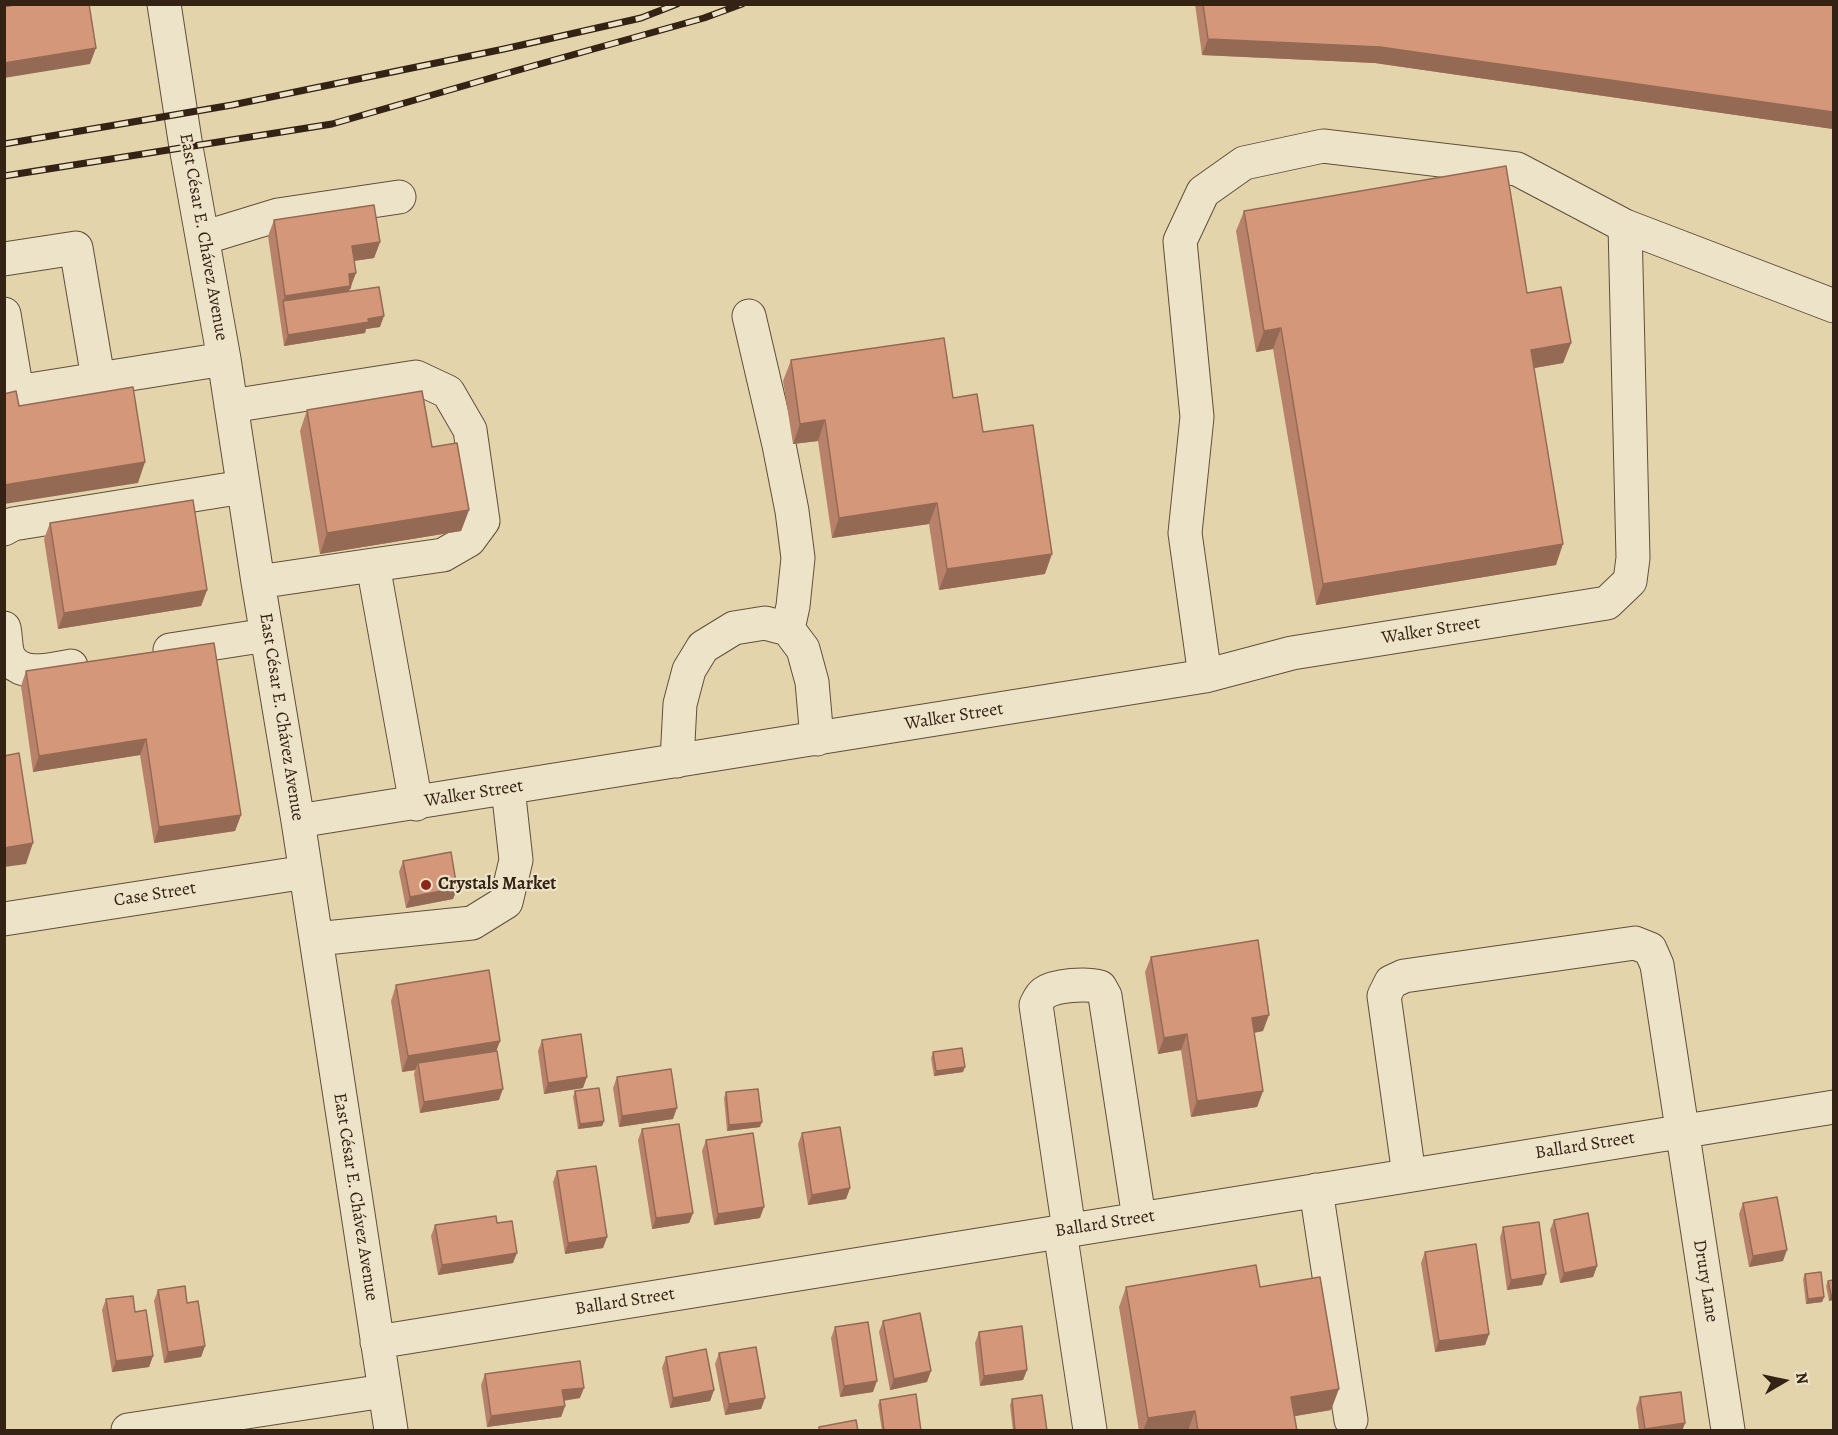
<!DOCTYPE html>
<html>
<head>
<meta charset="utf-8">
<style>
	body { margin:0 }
	#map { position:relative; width:1838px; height:1435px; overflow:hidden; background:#e4d4ac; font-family:Alegreya,serif }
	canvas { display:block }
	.frame { position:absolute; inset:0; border:6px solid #342314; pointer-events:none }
	.north { position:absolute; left:1754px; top:1351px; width:60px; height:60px; -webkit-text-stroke:4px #ede3c9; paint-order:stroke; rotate:81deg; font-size:16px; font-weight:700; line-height:24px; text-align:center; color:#342314 }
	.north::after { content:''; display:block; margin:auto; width:21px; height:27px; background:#342314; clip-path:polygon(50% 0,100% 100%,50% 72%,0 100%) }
</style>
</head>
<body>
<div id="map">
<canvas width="1838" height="1435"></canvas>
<div class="frame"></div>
<div class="north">N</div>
</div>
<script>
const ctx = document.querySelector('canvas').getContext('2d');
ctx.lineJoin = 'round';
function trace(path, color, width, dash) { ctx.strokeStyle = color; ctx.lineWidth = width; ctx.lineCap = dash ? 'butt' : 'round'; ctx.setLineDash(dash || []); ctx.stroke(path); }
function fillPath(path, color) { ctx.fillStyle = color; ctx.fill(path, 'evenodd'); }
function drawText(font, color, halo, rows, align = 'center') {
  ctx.font = font + ' Alegreya,serif'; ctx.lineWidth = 4.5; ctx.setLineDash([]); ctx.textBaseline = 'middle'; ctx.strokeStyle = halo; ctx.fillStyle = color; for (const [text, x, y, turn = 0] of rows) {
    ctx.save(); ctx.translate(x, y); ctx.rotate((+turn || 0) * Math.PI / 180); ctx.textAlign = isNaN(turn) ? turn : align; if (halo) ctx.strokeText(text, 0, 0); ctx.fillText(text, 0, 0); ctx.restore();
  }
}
const minor = new Path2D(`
	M164,4L186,147L224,359L258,582L298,821L391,1430
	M203,238L278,215L399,197
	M4,259L76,248L98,378
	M4,314L17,392L224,359
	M749,316L779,445L792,511L798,558L793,606L788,629
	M231,406L416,377L448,392L470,430L483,521L469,540L443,555L373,565L416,804
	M4,529L13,524L243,487
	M258,582L373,565
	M4,628C6,636 5,649 9,657C21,679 52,669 71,666
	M170,650L267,635
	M1205,676L1185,533L1197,417L1180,241L1203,192L1244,163L1323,146L1517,169L1625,226L1834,306
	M677,761L680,704L689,670L703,647L734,628L765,623L788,629L803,649L812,682L817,739
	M298,821L1205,676L1292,653L1607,603L1630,581L1633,558L1625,226
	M4,919L306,872
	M316,939L472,923L506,902L516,860L508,788
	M1409,1175L1384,996L1391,982L1404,976L1635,943L1650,949L1657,965L1728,1430
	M1316,1190L1351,1420
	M1069,1230L1036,1005C1038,1001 1040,996 1044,993C1056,985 1086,983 1100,987L1105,996L1139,1218
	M1060,1231L1090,1430
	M377,1342L1834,1107
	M128,1430L384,1391`);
trace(minor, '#604f3a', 35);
trace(minor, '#ede3c9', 33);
const rail = new Path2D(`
	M4,144L232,105L504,49L641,18L677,4
	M4,176L332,124L515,71L704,18L742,4`);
trace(rail, '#342314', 7);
trace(rail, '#ede3c9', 4.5, [14]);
fillPath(new Path2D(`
	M1195,4H1833V129L1375,63L1202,55Z
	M1244,211L1527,293L1571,343L1563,363L1534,368L1556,565L1316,605L1273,349L1256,352L1236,231Z
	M274,220L380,242L374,258L354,261L351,289H349V291L380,327L366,329L365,333L284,346L268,236Z
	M791,360L953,398L983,432L1045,574L939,590L929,524L832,538L818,441L793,444L783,381Z
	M307,410L432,447L469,510L461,531L320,554L300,431Z
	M50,523L207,590L201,606L58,629L44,539Z
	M214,643L241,815L235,831L154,843L140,755L33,772L21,686L26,671Z
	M403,861L457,888L453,899L406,908L399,872Z
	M1151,957L1263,1031L1254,1033L1263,1091L1257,1107L1191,1117L1181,1050L1158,1054L1145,972Z
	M396,985L500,1041L496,1051L499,1100L420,1113L414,1074L415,1070L402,1072L391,1001Z
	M542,1040L583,1088L544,1094L538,1051Z
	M933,1052L963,1072L934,1076L931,1058Z
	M617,1077L673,1119L619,1127L613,1088Z
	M575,1091L604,1121L602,1126L578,1129L573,1097Z
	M726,1092L760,1127L727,1131L724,1098Z
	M642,1129L693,1213L689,1223L652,1229L638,1140Z
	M802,1133L850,1188L846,1199L808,1205L798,1144Z
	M706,1140L760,1218L714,1225L702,1151Z
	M557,1171L607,1237L603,1248L565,1254L553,1182Z
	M1743,1203L1783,1261L1749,1267L1739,1214Z
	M1554,1220L1597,1266L1593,1277L1560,1283L1550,1230Z
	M497,1223L513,1263L438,1275L431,1236L435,1225Z
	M1503,1227L1542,1285L1507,1290L1500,1238Z
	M1425,1252L1489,1334L1485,1345L1435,1352L1421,1263Z
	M1805,1274L1824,1297L1822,1302L1806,1304L1803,1279Z
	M1828,1281L1833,1300L1829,1301L1826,1286Z
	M1126,1287H1260L1331,1410L1294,1416L1297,1431H1139L1119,1307Z
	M158,1290L187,1303L205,1346L201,1357L164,1363L154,1301Z
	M106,1299L135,1312L153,1356L149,1367L112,1372L102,1310Z
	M883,1321L927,1382L890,1390L879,1332Z
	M835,1327L873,1392L840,1397L831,1338Z
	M979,1332L1027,1370L1023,1380L980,1386L975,1343Z
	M719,1353L765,1398L761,1409L725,1415L715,1364Z
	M666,1357L714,1390L710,1401L670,1408L662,1368Z
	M485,1374L580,1398L564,1401L565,1406L561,1417L487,1427L481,1385Z
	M1640,1397L1685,1423L1682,1431H1639L1636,1408Z
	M1012,1399L1047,1431H1013L1010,1405Z
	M880,1400L921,1431H882L878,1405Z`), '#b78269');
fillPath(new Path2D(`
	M1208,39L1380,47L1833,112V129L1375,63L1202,55Z
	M96,48L90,64L4,78V63Z
	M380,242L374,258L346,262L352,246Z
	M356,273L345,302L283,301L285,296L349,274Z
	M384,316L380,327L366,329L365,333L284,346L288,335Z
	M1281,328L1273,349L1256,352L1264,331Z
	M1571,343L1563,363L1523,370L1531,350Z
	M825,420L818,441L793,444L800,424Z
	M145,462L138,483L4,504V485Z
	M937,503L929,524L832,538L839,518Z
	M469,510L461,531L320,554L327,533Z
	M1563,544L1556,565L1316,605L1323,584Z
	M1052,554L1045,574L939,590L947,569Z
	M207,590L201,606L58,629L64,613Z
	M146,739L140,755L33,772L39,756Z
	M241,815L235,831L154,843L159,827Z
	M33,843L26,864L4,867V848Z
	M457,888L453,899L406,908L410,897Z
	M1269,1015L1263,1031L1246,1034L1252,1018Z
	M1187,1034L1181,1050L1158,1054L1164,1038Z
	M500,1041L494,1057L418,1063L415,1070L402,1072L408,1056Z
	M965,1067L963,1072L934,1076L936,1071Z
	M587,1077L583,1088L544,1094L548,1083Z
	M503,1089L499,1100L420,1113L424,1102Z
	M1263,1091L1257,1107L1191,1117L1197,1101Z
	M677,1108L673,1119L619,1127L622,1116Z
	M604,1121L602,1126L578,1129L580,1124Z
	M762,1122L760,1127L727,1131L729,1125Z
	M850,1188L846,1199L808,1205L812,1195Z
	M764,1207L760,1218L714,1225L718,1214Z
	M693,1213L689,1223L652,1229L656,1218Z
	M607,1237L603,1248L565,1254L568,1243Z
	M1787,1250L1783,1261L1749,1267L1753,1256Z
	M517,1253L513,1263L438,1275L442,1265Z
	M1597,1266L1593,1277L1560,1283L1564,1273Z
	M1546,1274L1542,1285L1507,1290L1511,1280Z
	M1831,1295H1833V1300L1829,1301Z
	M1824,1297L1822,1302L1806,1304L1808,1299Z
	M1489,1334L1485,1345L1435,1352L1439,1341Z
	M205,1346L201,1357L164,1363L168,1352Z
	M153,1356L149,1367L112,1372L116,1361Z
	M1027,1370L1023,1380L980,1386L984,1376Z
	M931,1371L927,1382L890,1390L894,1379Z
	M877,1381L873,1392L840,1397L844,1386Z
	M584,1388L580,1398L559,1401L562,1390Z
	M1339,1389L1331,1410L1284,1418L1291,1397Z
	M714,1390L710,1401L670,1408L673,1398Z
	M765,1398L761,1409L725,1415L729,1404Z
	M565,1406L561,1417L487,1427L491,1416Z
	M1195,1411L1188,1431H1143L1148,1418Z
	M1685,1423L1682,1431H1644L1645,1429Z`), '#956a55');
const building = new Path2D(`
	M19,4H89L96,48L4,63V7Z
	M1203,4H1833V112L1380,47L1208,39Z
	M1506,166L1527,293L1561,287L1571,343L1531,350L1563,544L1323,584L1281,328L1264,331L1244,211Z
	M374,205L380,242L352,246L356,273L349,274L350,286L285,296L274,220Z
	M379,287L384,316L368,319L369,322L288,335L283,301Z
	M944,338L953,398L977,394L983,432L1033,425L1052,554L947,569L937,503L839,518L825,420L800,424L791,360Z
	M133,387L145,462L4,485V394L16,391L19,406Z
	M422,391L432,447L457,443L469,510L327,533L307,410Z
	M193,500L207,590L64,613L50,523Z
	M214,643L241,815L159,827L146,739L39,756L26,671Z
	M19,753L33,843L4,848V756Z
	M451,852L457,888L410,897L403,861Z
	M1258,940L1269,1015L1252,1018L1263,1091L1197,1101L1187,1034L1164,1038L1151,957Z
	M489,970L500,1041L408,1056L396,985Z
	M581,1034L587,1077L548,1083L542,1040Z
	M962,1048L965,1067L936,1071L933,1052Z
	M497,1051L503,1089L424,1102L418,1063Z
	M671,1069L677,1108L622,1116L617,1077Z
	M599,1088L604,1121L580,1124L575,1091Z
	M758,1089L762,1122L729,1125L726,1092Z
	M679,1124L693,1213L656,1218L642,1129Z
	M840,1127L850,1188L812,1195L802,1133Z
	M753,1133L764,1207L718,1214L706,1140Z
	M596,1166L607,1237L568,1243L557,1171Z
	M1777,1197L1787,1250L1753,1256L1743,1203Z
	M1588,1213L1597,1266L1564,1273L1554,1220Z
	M496,1216L497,1223L512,1221L517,1253L442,1265L435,1225Z
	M1539,1222L1546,1274L1511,1280L1503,1227Z
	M1476,1244L1489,1334L1439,1341L1425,1252Z
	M1256,1265L1260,1287L1320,1277L1339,1389L1291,1397L1297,1431H1198L1195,1411L1148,1418L1126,1287Z
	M1821,1272L1824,1297L1808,1299L1805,1274Z
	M1833,1280V1295H1831L1828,1281Z
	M185,1286L187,1303L198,1301L205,1346L168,1352L158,1290Z
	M133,1296L135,1312L146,1310L153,1356L116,1361L106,1299Z
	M920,1313L931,1371L894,1379L883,1321Z
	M868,1322L877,1381L844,1386L835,1327Z
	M1022,1326L1027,1370L984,1376L979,1332Z
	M756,1347L765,1398L729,1404L719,1353Z
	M706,1349L714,1390L673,1398L666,1357Z
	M580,1361L584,1388L562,1390L565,1406L491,1416L485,1374Z
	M1681,1392L1685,1423L1645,1429L1640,1397Z
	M916,1394L921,1431H884L880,1400Z
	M1042,1395L1047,1431H1015L1012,1399Z
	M856,1420L858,1431H819V1427Z`);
fillPath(building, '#d5977a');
trace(building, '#956a55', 1.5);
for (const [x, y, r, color] of [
	[426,885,6,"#8f2418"]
]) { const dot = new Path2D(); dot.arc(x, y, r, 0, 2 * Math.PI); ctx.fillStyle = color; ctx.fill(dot); trace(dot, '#ede3c9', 2); }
drawText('18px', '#342314', '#ede3c9', [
	["East César E. Chávez Avenue",203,237,80],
	["Walker Street",1431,631,-9],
	["East César E. Chávez Avenue",281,717,81],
	["Walker Street",954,717,-9],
	["Walker Street",474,794,-9],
	["Case Street",155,895,-9],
	["Ballard Street",1585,1146,-9],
	["East César E. Chávez Avenue",355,1197,81],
	["Ballard Street",1105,1224,-9],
	["Drury Lane",1705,1281,81],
	["Ballard Street",625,1302,-9]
]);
drawText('bold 18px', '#342314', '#ede3c9', [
	["Crystals Market",438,885]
], 'left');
</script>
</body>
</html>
